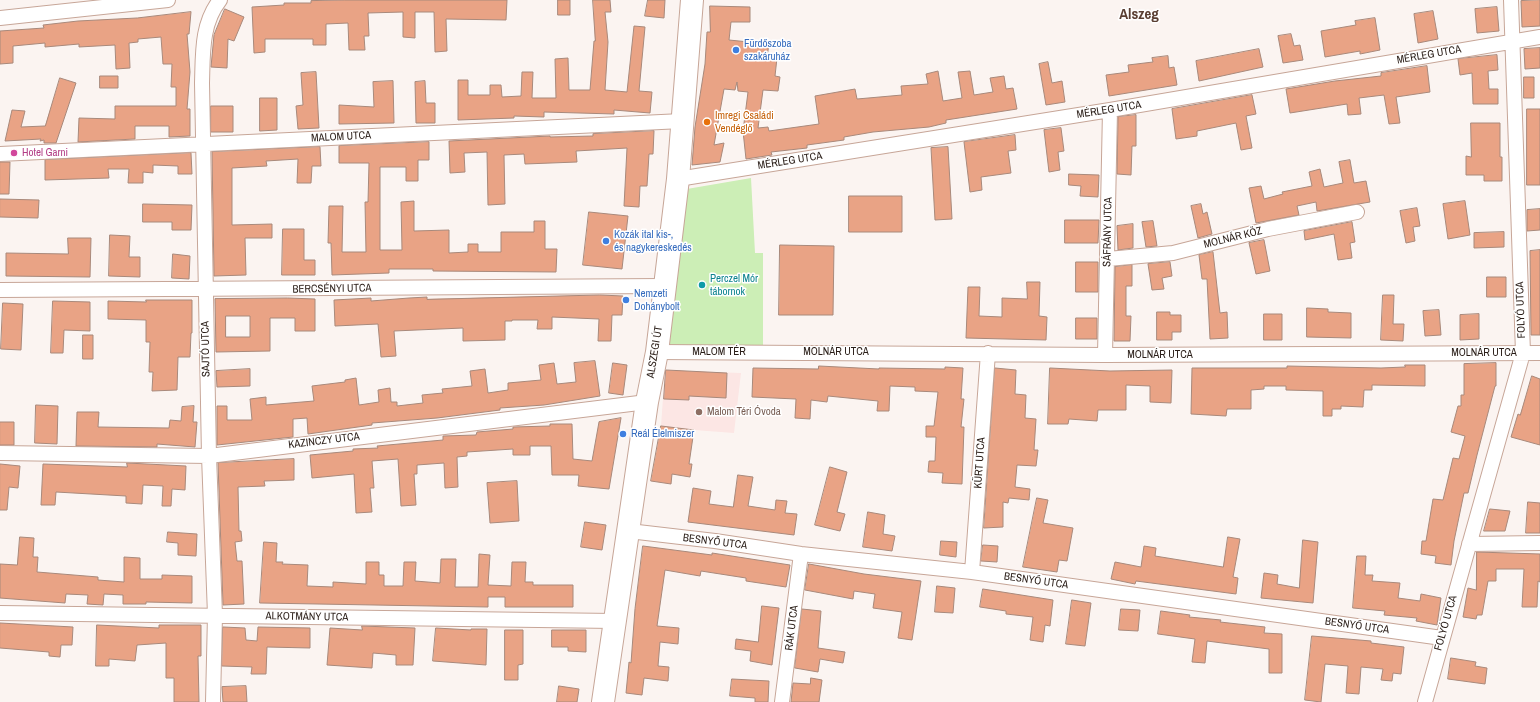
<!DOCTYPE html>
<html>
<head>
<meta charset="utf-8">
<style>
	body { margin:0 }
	canvas { display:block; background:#fbf4f1 }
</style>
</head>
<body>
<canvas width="1540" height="702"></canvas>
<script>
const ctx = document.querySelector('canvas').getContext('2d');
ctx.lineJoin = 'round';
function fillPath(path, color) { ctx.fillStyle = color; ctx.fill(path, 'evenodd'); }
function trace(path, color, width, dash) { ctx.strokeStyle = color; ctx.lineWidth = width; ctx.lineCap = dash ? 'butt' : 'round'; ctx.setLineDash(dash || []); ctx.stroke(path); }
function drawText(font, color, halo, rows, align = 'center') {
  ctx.font = font + ' "Archivo Narrow",sans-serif'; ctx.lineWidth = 3; ctx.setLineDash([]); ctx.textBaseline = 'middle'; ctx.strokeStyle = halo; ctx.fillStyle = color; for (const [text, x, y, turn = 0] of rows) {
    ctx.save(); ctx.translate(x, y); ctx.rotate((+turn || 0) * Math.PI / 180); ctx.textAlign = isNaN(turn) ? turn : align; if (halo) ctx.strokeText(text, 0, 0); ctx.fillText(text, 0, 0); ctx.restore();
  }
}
fillPath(new Path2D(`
	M665,370L741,373L734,433L694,430L661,426Z`), '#fce6e4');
fillPath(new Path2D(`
	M751,178L755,253H763V349L665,348L681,190Z`), '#cceeb6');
const building = new Path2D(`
	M345,0H507L506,20L446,19L447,51L435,52L434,12H415V38L403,37V12L368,13L369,36H364L365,50H349L348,23L326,24V45H313V39H265V52L254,53L252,7L284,5V3H311V1Z
	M558,0H570V15H558Z
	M593,0H610L611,12H605L608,42L605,90L627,92L634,26L645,27L639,91L652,92L650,113L614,110V114L544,112V117L514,116V118L458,120V80H468V95H490V85H501L502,97L521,96L522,72H533L532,98H556L555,59L568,58L569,90H590L594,41H595Z
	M648,0H665L664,18L645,16Z
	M1540,0V26L1522,27L1521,1Z
	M710,6L750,7V22H731L729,40L769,44L767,57L777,58L775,76L780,77L778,91L763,90L758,128L768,127L769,131L819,124L815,96L855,89L857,99L902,95L901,86L928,84L926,74L938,71L943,101L962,98L958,72L970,71L974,95L993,92L990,78L1004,76L1006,89L1013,88L1017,109L946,120V123L929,127L873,132L844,137V140L807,145V148L771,152L772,155L746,159L743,131L748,92L738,91L737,82L735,90L724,89L714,145L724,143L720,162L692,165L695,127L705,64L707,32H710Z
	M1497,7L1499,31L1477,33L1475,9Z
	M225,9L244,17L234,41L228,39L227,68L211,67L214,35Z
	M1433,11L1438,39L1418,43L1414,14Z
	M191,12L189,34H187L190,72L187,109H190V136L169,137V126H135V139L78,142L79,118L115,119V106H176V87H171L172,64H163L161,37L138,39V42L129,43L130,68L116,69L115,45L79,47V44L45,47V43L13,46V63L0,64V31L44,28L43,25L78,21L137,18Z
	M1375,18L1380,50L1360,54V51L1325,57L1321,31L1356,25L1355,21Z
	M1291,34L1294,46L1300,45L1303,60L1283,63L1278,36Z
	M1540,48V68L1525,69L1524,49Z
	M1259,49L1263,67L1199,81L1196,61Z
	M1497,55L1498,70L1488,71L1489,89H1498V104H1473L1472,73L1460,75L1458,59Z
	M1168,56L1169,68L1174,67L1177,85L1109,96L1106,75L1129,72L1128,65L1153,62L1152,58Z
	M1048,62L1052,83L1062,81L1065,102L1046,105L1039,64Z
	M1427,66L1430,92L1396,97L1400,123L1389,124L1384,95L1359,98L1361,114L1348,115L1347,104L1290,113L1286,89L1335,81L1381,76V73Z
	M316,72L319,128L298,129L296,106L303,105L301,73Z
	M100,76H118V88H100Z
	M1524,77H1534V98H1524Z
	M60,78L76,83L56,143H44V140L40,141L41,139L5,141L12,110L25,111L21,127L45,126Z
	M393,81L394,123L339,124V105L374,107L373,82Z
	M425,81L426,103H435V123H416L415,82Z
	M1252,95L1256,114L1246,116L1252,148L1241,150L1236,123L1197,131V136L1176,139L1172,109Z
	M260,98H277V130L260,131Z
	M211,106H233V132H211Z
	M1527,109H1540V185H1527Z
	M1136,115V146H1132L1131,175L1117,174L1118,117Z
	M1471,123H1500V157H1502V181H1484V175H1466V156L1471,157Z
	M1061,128L1064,151L1058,152L1060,170L1049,172L1044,130Z
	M654,131L653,154H649L647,186H640L639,207L624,206L627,148L576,151L577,162L525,164L524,154L504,155L505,204L488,205L487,152L464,153L465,172L450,173L449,141L550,136V137L593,136V134Z
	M1015,135L1016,150L1008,151L1011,173L981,177L982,190L970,192L964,142Z
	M429,142V160H418V181H406V167H380V250H402L401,202L414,201V231L449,230V253L468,252V244H478V252H501V232H534V221H545V249H557L556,272L433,271V269H389V273L332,275L331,243H328L329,206H343L342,252H366L365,202H368L369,163H339V146Z
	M320,147L321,166H312L311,183H297L298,159L266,161L267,166L232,168V225L272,224V238H245L246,275L214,276L212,152Z
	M948,147L952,219L935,220L931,148Z
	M191,153L192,174H178V166L153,165V173L143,172V183H128L129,169H108L109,178L45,180V160Z
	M1350,160L1354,183L1366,181L1370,202L1317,211L1316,202L1297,206L1299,215L1256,223L1249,188L1261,186L1264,199L1283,194L1282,192L1312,186L1309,172L1320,169L1324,187L1343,183L1339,162Z
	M0,162H10L9,194H0Z
	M1069,174L1099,175L1098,197L1080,196L1081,186L1069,185Z
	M849,196H902V232H849Z
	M0,199L39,200L38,218L0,217Z
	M1465,201L1470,235L1448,239L1443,204Z
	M143,204L192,205L191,230H172V222H143Z
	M1201,204L1203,214L1207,212L1212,234L1198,238L1191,206Z
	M1417,208L1420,226L1413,227L1415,241L1406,243L1400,211Z
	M1540,209V230L1527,231V210Z
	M589,212L628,216L622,269L583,265Z
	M1065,220H1099L1098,243H1065Z
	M1153,221L1157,246L1146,247L1142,222Z
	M1352,222L1355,242L1350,243L1352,258L1338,260L1334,234L1305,240L1304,231Z
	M1133,224V248L1118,250L1117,226Z
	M283,229H304V260H315V275H282Z
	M1504,232V247L1474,248V233Z
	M110,235L130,236L129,257H140V277L109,276Z
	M68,238H91L90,277L6,276V253L68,254Z
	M1264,240L1270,271L1256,274L1249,243Z
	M780,245L834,246L833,315H779Z
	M1540,250V335H1531L1530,251Z
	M1213,252L1220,313L1227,312L1228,338L1210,339L1207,279H1202L1199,255Z
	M173,254L190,256L189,279L172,278Z
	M1076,262H1098V292H1076Z
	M1170,262L1172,276L1162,278L1164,289L1152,290L1148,264Z
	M1132,265V286H1126V316H1131L1130,341H1114L1115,267Z
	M1487,277H1506V297H1487Z
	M1027,282H1040L1039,316L1047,317L1046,340L966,338L968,287H980L979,316L1002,317V298L1027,299Z
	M600,295L623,296L622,315H612L611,341H598L599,319L552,317V329H537L538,320H512V321H505V340L463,341V328L394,331L396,356L381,357L378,324L335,326L334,300L371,298V301L409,298L427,297V299Z
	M1383,295H1394L1393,324H1404L1403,341L1381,340Z
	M288,298L315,299V331H295V318H270V351L216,352L215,299ZM226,316H250V337H226Z
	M146,300H192V333H191L190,357H178L177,390L152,391L153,372H149L150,342H146V320L108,319V301L146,302Z
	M53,301L90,302V331L64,330L63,353H51Z
	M3,303L23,304L21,350L1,349Z
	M1307,308L1328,309V312L1351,313V338L1307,337Z
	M1439,310L1441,335L1425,336L1423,311Z
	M1157,312H1170V315H1181V332H1172V340H1157Z
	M1264,314H1282V340H1264Z
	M1479,314V339L1460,340V315Z
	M1076,318H1097V339H1076Z
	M83,335H93V359H83Z
	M595,361L600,396L544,405L500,408V410L437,418L372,423V425L308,434L307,418L293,419V437L217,445V406H227V420H252L250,399L266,397V405L314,401L312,386L345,382V380L356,378L359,405L379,402L378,390L390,388L391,402H397V406L423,403L422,395L443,393L442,389L472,386L470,371L485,369L488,393L508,390V383L541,380L539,365L554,363L557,384L576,382L574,363Z
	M613,363L627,365L623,395L609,393Z
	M1496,363V386H1495L1477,455L1468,493H1464L1454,541L1451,565L1435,563L1436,556L1421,554L1422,541H1426L1433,499L1443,500L1453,458L1459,459L1465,436L1451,432L1458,406H1461V395H1464V364Z
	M1405,365H1425V386L1372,385V390H1364L1363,407L1341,406V409H1332V416H1323V391L1286,390V386H1264V389L1251,390V409H1227L1226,416L1191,414L1192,368H1287V366L1381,368L1405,367Z
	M819,366L879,369V368L945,369V367L963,368L961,399H964L961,427H964L962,484L942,483L943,473L928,472L929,461H935L936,437H926V426H934L938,392L915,391V387L890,386L889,411H877L878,401L828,396L827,402L811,400L810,419L795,418L796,399L752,397L753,368L818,369Z
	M995,368L1016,370L1015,394L1026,395L1025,418L1036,419L1034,450H1038L1036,466L1017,465L1015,487L1030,489L1029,500L1009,498L1008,503L1003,502V527L984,528Z
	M1050,368L1110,371L1172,370L1171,403L1150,402V386L1126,385V410H1098L1097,421L1069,419L1068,424H1048Z
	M250,369V386L217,387L216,371Z
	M666,370L727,373L726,398L689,396V400L664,399Z
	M1532,376L1540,379V445L1511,437L1518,414L1520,415Z
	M36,405L58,406L57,444L35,443Z
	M194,406L193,422H197L195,447L157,444V447L76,446L77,412H99L98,427L169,428L170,420L181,421L182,407Z
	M621,418L609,489L578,486L579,475H552L551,446H530V455H513V449L467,452V456L457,457L458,487L445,488L444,463L417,465V474H414L416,505L401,506L398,459L372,461L374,488H370L372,512L356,513L354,474L312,478L310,455L353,451V449L378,448L377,446L443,440V436L476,435L477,432L513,429V427L550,426V424H572L573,459L592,461L599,422Z
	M0,422H14V445H0Z
	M661,426L694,430L689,464H692L690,477L672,474L671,484L651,481Z
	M294,459V480L264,481L265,486L238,487L239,531H241L242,541L235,542L237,561H242L244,604L223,605L218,463Z
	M127,463L186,466L185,490L172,489L171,506H162L163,486L143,485L142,504L126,503V496L56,492L55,505H41L43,464L127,467Z
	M0,464L20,466L18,488L9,487L7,510H0Z
	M830,467L847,472L837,512L845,514L840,531L815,525Z
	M738,475L753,477L748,506L775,510L776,500L787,501L785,513L797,514L794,535L688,522L693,488L711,491L709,504L733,507Z
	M517,481L519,521L490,523L487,483Z
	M1037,498L1048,500L1043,523L1073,528L1067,561L1059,560L1057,572L1023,567Z
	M1528,502L1540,503V533H1526Z
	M1490,509L1510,511L1505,531H1484Z
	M868,512L885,515L883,534L895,536L892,551L863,547Z
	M585,522L606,525L602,550L581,547Z
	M168,532L197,534L196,556L178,555V543L167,542Z
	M20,537L34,538L33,557H38L37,572L98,577V580L124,582V557L140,558V579H162V575L192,576V603L146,602V604H123V595L104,594L103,605L87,604L88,595L66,594L65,603L0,598V564L17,565Z
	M1228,537L1240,539L1233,577L1238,578L1236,594L1136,581L1135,584L1111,579L1115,562L1141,567L1144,546L1156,548L1155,556L1223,567Z
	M1303,540L1318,542L1313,603L1261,598L1264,573L1278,575L1277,584L1299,588Z
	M941,541L957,542L956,557L940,555Z
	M264,542L277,543L276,562H283L282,564L308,565L307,586L333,587V582L366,584V562H379V575H384V586H403L404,562H416L415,581L440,583L441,559H456L455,587H478L479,554L490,555L488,585L511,586L512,562H526L525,582H533V585H573V607H505V597H488V607L260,603Z
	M983,545L998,546L997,562L981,561Z
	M643,546L712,555V553L790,565L786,587L746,581V578L701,571L700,576L665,570L657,626L679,628L678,644L660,642L658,666L669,667L668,681L644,678L642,695L626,693L629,662L631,663L635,609Z
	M1477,552L1540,554V582L1538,581L1537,607H1522L1524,569H1496V581H1488L1482,615H1477L1476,619L1463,617L1468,588L1476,590Z
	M1357,556H1366L1365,575H1373L1372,581L1400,583L1398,598L1420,601L1421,594L1441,598L1437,625L1416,621L1417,618L1384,615L1385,611L1353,608Z
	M809,564L864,574L921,581L912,640L898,638L902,612L873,608L875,594L854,591L853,599L805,590Z
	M937,586L955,588L953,613L935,612Z
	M983,589L1053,600L1050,626L1045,625L1043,642L1030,640L1033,617L1006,614V611L980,607Z
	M1072,600L1091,603L1085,646L1066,644Z
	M762,606L779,608L772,665L750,661L751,651L735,649L736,639L758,642Z
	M802,609L821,611L818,648L845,652L843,663L820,659L818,672L795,668Z
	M1121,609L1140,610L1138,631L1119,630Z
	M1161,611L1190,615L1189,617L1221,620L1220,622L1265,627L1264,633L1282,634V673H1269V649L1230,644L1207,641L1205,663L1192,662L1195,639L1158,634Z
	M0,623L73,627L72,645H61L60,657L49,656V652L0,648Z
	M97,625L159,628V625H201V656H198L199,702H174V678H166V643L137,645L135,661L109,659V666H96Z
	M362,626L415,628L413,665H396V655L373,653L372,668L327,665L330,628L362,630Z
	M223,627L245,628L246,640L257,641L258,627L310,628V648L267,647L266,674H251L252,667L222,666Z
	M436,628L471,630V629H487L486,665L433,661Z
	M505,630H523V664L518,665V680H505Z
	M552,630H586V652L568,651V647H552Z
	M1312,636L1371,641V643L1404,647L1401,674L1393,673L1392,681L1381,680L1383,669L1361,667L1359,694L1346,693L1348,666L1325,664L1321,702L1305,700Z
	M1451,658L1476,662L1475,666L1487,668L1485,684L1448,679Z
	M811,678L822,680L819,702H791L793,683L810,684Z
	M732,679L769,681L768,702H755V698L730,696Z
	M246,686L247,702H223L222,687Z
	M559,686L579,689L577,702H557Z`);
fillPath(building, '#e9a385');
trace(building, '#a8897b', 1);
const street = new Path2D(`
	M0,18L168,0
	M0,154L682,121
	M678,179L1110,110L1540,37
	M1108,259L1173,253L1268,229L1357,212
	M0,290L664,286
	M657,352L1105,355L1540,353
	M1105,355L1110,110
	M0,453L209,456L647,402
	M629,531L715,541L801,554L972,572L1442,638
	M1469,544L1540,543
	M972,572L988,353
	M0,613L615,621
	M213,702L215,615L209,456L202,83C203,54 201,24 220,0
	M782,702L801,554
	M1425,702L1523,353L1511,0`);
const primary = new Path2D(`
	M603,702L647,402L657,352L678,179L692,0`);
trace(street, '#c7a698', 16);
trace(primary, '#c7a698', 24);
trace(street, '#fff', 14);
trace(primary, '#fff', 22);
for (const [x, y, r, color] of [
	[736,50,4,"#3f7fe0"],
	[707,122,4,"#e8710a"],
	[14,153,4,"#d1479c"],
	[606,241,4,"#3f7fe0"],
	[702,285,4,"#0f9aa8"],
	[626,300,4,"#3f7fe0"],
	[699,412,4,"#8d6e63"],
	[623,434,4,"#3f7fe0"]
]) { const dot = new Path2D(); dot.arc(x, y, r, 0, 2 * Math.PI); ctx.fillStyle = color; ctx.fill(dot); trace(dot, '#fff', 1.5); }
drawText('11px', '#366cbe', '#fff', [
	["Fürdőszoba",744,44],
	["szakáruház",744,57],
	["Kozák ital kis-,",614,235],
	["és nagykereskedés",614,248],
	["Nemzeti",634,294],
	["Dohánybolt",634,307],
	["Reál Élelmiszer",631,434]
], 'left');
drawText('11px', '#291d17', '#fff', [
	["MÉRLEG UTCA",1429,55,-10],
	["MÉRLEG UTCA",1109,110,-9],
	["MALOM UTCA",341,137,-3],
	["MÉRLEG UTCA",790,161,-9],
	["SÁFRÁNY UTCA",1108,232,-89],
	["MOLNÁR KÖZ",1233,238,-14],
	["BERCSÉNYI UTCA",332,289,-1],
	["FOLYÓ UTCA",1521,310,-92],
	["SAJTÓ UTCA",206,349,-91],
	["ALSZEGI ÚT",655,352,-81],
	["MALOM TÉR",719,352],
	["MOLNÁR UTCA",836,352],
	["MOLNÁR UTCA",1484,353],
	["MOLNÁR UTCA",1160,355],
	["KAZINCZY UTCA",324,441,-7],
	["KÜRT UTCA",980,463,-86],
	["BESNYŐ UTCA",715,542,7],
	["BESNYŐ UTCA",1036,581,8],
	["ALKOTMÁNY UTCA",307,617,1],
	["FOLYÓ UTCA",1446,623,-74],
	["BESNYŐ UTCA",1357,626,8],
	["RÁK UTCA",792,628,-83]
]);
drawText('11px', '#c56008', '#fff', [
	["Imregi Családi",715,116],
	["Vendéglő",715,129]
], 'left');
drawText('11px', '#b23c85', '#fff', [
	["Hotel Garni",22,153]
], 'left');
drawText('11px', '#0d838f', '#fff', [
	["Perczel Mór",710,279],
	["tábornok",710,292]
], 'left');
drawText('11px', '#785e54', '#fff', [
	["Malom Téri Óvoda",707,412]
], 'left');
drawText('bold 15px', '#5a3f33', '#fff', [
	["Alszeg",1139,15]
]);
</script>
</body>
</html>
